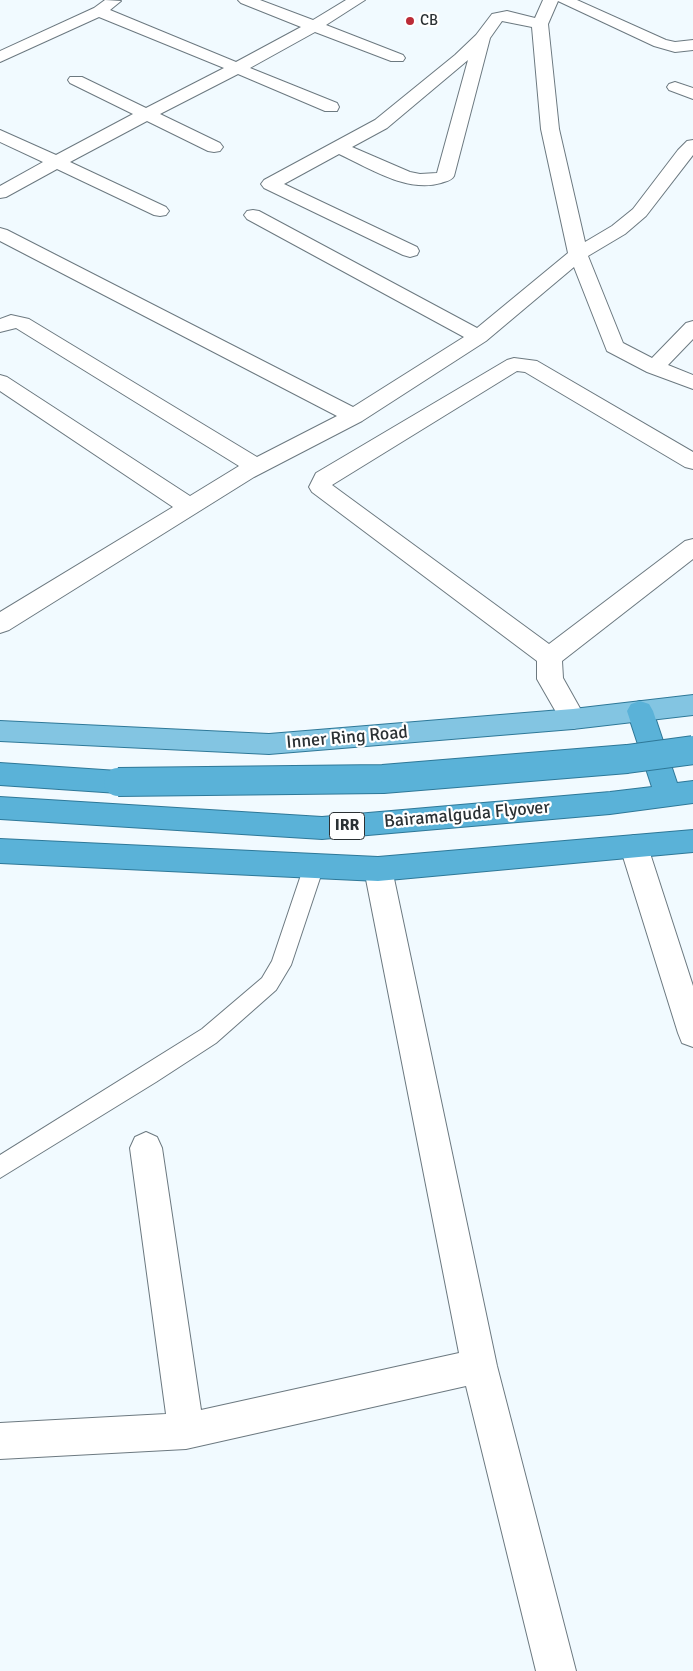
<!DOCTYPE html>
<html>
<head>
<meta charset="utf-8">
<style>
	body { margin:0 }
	canvas { display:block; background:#f1faff }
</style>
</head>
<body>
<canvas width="693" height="1671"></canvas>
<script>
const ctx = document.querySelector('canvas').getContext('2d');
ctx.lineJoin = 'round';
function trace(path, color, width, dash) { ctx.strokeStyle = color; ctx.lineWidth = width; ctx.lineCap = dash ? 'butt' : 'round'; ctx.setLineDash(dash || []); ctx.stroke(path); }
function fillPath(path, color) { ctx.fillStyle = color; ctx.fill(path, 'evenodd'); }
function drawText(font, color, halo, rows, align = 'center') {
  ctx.font = font + ' Signika,sans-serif'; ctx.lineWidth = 4.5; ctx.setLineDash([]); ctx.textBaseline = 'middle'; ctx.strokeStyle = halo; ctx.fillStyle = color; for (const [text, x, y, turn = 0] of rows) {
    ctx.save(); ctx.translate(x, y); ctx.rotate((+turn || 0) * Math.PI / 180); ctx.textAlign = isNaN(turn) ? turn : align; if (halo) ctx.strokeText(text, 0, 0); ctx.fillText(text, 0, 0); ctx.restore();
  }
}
const service = new Path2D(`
	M314,858L321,860L324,866L291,965L276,990L216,1043L156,1082L0,1178V1155L202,1029L262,978L272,961L304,866L307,860Z`);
const minor = new Path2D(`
	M105,0L121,1L110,10L236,62L301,27L241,3L238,0H260L313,20L346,0H365L326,25L403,55L405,58L403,61H391L315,32L250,68L337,103L339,107L337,111H325L238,74L160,114L220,143L223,147L220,151L214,152L208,151L147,121L70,162L166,207L169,211L166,215L160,216L154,215L57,169L6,197L0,198V186L43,162L0,142V130L56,155L133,114L70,83L68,80L70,77H82L146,108L224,68L99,17L0,62V51L94,8Z
	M543,0H577L666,40L675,42L693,40V50L675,52L654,46L558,1L548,24L559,129L585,242L612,226L633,209L678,150L687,141L693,140V155L646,216L625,234L588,256L623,343L652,358L686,323L693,321V339L668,365L693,375V389L647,372L607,351L574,267L486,341L362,421L254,477L9,630L0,633V612L173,507L0,391V375L7,377L190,496L239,466L16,328L0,332V319L11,315L29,319L257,457L337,416L0,241V228L7,230L353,407L464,337L247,219L244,215L247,211L253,210L259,211L477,328L568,253L541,129L532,27L502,21L490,38L454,176C451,181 446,181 441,183C407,193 369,168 339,154L284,184L417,247L419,251L417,255L410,257L403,255L264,188L261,184L264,180L375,120L455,55L476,35L492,14L507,11L535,18ZM468,60L437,173L420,174L410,172L352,147L387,128Z
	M675,82L693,88V99L669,90L667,87L669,84Z
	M514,358L537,361L693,452V469L685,467L525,372L517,371L332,485L549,644L685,541L693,539V559L562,661L563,678L586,719L582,726L573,729L564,726L537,679V661L312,492L309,487L316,473L507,360Z
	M634,835L644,839L648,847L693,986V1047L682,1043L678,1033L620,847L624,839Z
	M378,857L388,861L392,869L497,1366L576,1671H536L466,1386L186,1449L0,1459V1423L166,1414L130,1148L135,1137L146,1132L157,1137L162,1148L201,1410L459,1353L364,869L368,861Z`);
const primary = new Path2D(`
	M693,695V715L573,729L269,754L0,741V721L269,734L573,709Z`);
const trunk = new Path2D(`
	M640,701L649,704L653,711L677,783L693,781V803L610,814L322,839L0,819V797L322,817L610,792L652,787L627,711L631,704Z
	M0,763L118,771L127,774L131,782L127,790L118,793L0,785Z
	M693,830V852L378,881L0,863V839L378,857Z`);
trace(service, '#6c7980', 2);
trace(minor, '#6c7980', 2);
trace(primary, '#2e7898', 2);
trace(trunk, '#2e7898', 2);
fillPath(service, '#fff');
fillPath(minor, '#fff');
fillPath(primary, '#83c5e2');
fillPath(trunk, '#5ab2d8');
const trunkBridge = new Path2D(`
	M118,782L383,779L627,759L693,750`);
trace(trunkBridge, '#2e7898', 30, []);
trace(trunkBridge, '#5ab2d8', 28);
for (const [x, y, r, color] of [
	[410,21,5,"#bb2b37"]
]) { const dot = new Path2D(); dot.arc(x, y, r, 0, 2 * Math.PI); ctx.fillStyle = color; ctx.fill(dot); trace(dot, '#fff', 2); }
drawText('15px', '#2b3134', '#fff', [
	["CB",420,21]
], 'left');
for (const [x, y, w] of [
	[347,826,35]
]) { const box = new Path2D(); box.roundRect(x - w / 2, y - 13.5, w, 27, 4); ctx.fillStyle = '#fff'; ctx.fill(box); trace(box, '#2b3134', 1); }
drawText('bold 16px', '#2b3134', null, [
	["IRR",347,826]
]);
drawText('18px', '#2b3134', '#fff', [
	["Inner Ring Road",347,738,-5],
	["Bairamalguda Flyover",467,815,-5]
]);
</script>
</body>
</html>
